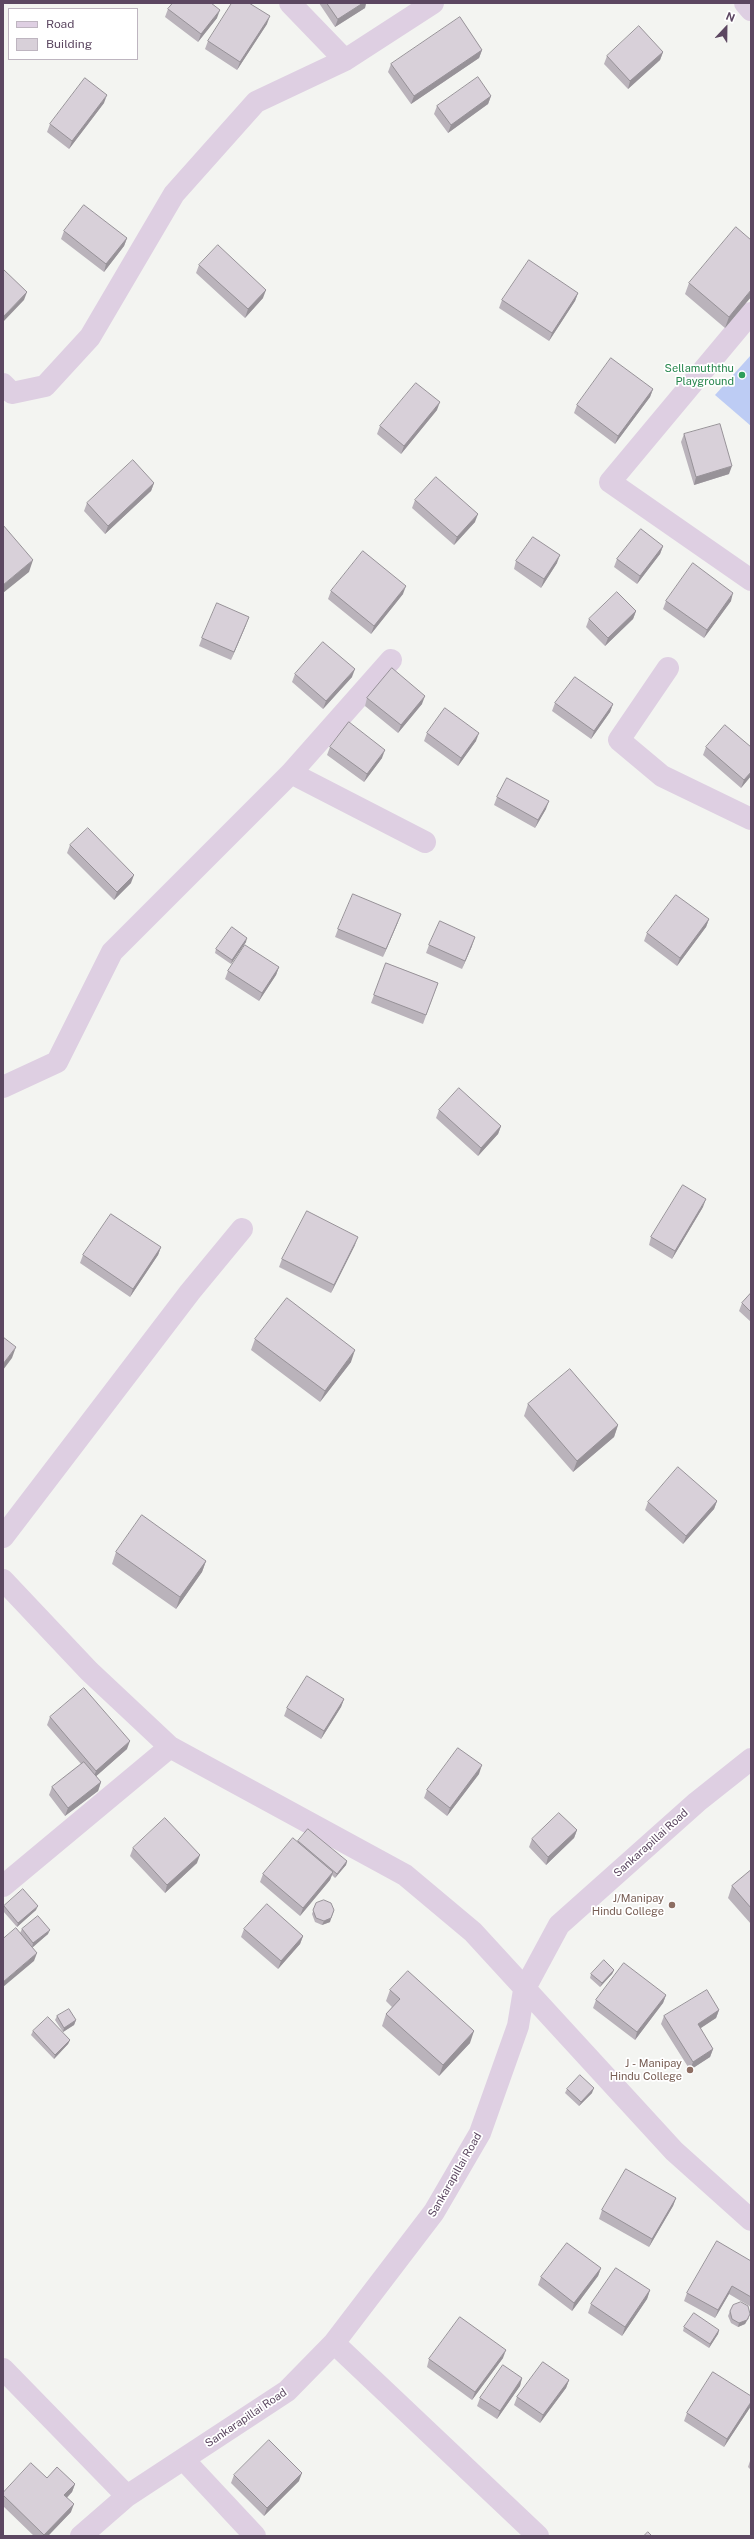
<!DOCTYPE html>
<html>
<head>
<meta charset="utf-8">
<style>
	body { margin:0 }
	#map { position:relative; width:754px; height:2539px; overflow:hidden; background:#f3f4f1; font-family:"Public Sans",sans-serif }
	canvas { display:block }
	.frame { position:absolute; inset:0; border:4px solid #5c4761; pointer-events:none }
	.legend { position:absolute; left:8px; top:8px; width:130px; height:52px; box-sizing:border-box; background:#fff; border:1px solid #beb5c0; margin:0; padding:5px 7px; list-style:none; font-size:12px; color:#5c4761 }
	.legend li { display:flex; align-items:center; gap:8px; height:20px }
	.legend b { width:20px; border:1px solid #beb5c0 }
	.north { position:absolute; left:706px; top:8px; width:40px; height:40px; -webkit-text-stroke:3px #fff; paint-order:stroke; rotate:22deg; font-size:11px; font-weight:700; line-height:16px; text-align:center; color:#5c4761 }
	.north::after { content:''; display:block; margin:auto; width:14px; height:18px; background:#5c4761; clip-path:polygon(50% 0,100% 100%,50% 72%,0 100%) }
</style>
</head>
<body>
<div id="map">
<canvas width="754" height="2539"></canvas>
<div class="frame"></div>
<ul class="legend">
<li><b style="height:5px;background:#decfe2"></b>Road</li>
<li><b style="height:11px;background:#d8d0d9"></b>Building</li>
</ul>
<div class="north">N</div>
</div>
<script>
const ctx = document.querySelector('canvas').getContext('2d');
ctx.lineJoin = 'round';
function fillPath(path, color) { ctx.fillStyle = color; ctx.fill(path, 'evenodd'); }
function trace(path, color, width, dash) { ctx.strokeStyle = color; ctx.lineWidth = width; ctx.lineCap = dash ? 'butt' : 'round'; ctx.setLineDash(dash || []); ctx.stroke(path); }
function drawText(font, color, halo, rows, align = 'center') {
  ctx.font = font + ' "Public Sans",sans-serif'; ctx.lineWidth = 3.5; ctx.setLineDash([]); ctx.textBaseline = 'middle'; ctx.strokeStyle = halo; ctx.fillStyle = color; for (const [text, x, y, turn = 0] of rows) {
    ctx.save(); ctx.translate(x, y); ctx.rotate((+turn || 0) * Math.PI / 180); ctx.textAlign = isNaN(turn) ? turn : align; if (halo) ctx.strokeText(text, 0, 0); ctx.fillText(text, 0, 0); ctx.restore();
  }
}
fillPath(new Path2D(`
	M751,355V426L715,395Z`), '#bdccf4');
trace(new Path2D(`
	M290,3L345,60
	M745,3L751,10
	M751,313L610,482L751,580
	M3,384L12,393L45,386L90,337L174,194L256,102L345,60L433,3
	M668,668L619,740L662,776L751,819
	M291,773L425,842
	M3,1087L57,1062L112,952L291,773L391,660
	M3,1537L190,1292L242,1229
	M3,1580L89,1671L170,1747L405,1875L473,1932L674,2151L751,2220
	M3,1886L170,1747
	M334,2343L538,2536
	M3,2369L127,2496
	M184,2460L255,2536
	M81,2536L127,2496L287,2391L334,2343L434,2212L480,2133L518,2026L524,1990L559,1925L697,1802L751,1759`), '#decfe2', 22);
fillPath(new Path2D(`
	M319,3H366L365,8L335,27Z
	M168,9L217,18L198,42L165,17Z
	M267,24L237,70L205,49L208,41Z
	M482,50L479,58L411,104L388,72L391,64Z
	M663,52L660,60L628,89L604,64L607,56Z
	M491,96L488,104L448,133L434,114L437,106Z
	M104,103L69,149L47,132L50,124Z
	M64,231L127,238L124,246L104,272L61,239Z
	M199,265L263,298L245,318L196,273Z
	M689,283L751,297L725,328L685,294Z
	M578,293L575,301L549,341L499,308L502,300Z
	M653,389L650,397L615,444L574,413L577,405Z
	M437,410L401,454L377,434L380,426Z
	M684,434L729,474L694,485L681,442Z
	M154,483L151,491L105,534L84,511L87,503Z
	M415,500L475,522L454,545L412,508Z
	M663,546L660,554L637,584L614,567L617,559Z
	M516,561L557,563L541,588L514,569Z
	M331,591L403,594L371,634L328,599Z
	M666,601H731L704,638L663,609Z
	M636,611L633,619L605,646L586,627L589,619Z
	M246,625L231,660L199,646L202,638Z
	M295,674L352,677L323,709L292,682Z
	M367,698L422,704L398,733L365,706Z
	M555,703L613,704L610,712L591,739L552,711Z
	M427,733L476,741L458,766L424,741Z
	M330,747L382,758L364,782L327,755Z
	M706,747L751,776L741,788L703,755Z
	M497,797L546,809L535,828L494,805Z
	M70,845L131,883L114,900L67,853Z
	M709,919L706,927L677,966L644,941L647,933Z
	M398,922L383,957L335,937L338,929Z
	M246,942L231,964L215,953L216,949Z
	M429,945L472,946L462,969L426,953Z
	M386,963L438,983L423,1024L371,1003Z
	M279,967L276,975L259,1001L225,979L228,971Z
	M439,1110L501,1126L498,1134L478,1156L436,1118Z
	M703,1207L672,1259L649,1245L651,1237Z
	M355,1245L331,1293L279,1267L282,1259Z
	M161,1247L158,1255L130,1297L80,1263L83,1255Z
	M751,1293V1322L739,1311L742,1303Z
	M255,1339L351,1362L320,1402L251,1350Z
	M528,1404L618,1425L614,1437L573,1472L524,1416Z
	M717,1501L714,1509L683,1544L645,1510L648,1502Z
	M116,1552L206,1561L202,1572L176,1609L112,1564Z
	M344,1699L341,1707L321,1739L284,1716L287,1708Z
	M50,1717L127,1749L96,1776L101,1782L98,1791L65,1816L49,1795L52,1787L81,1764L47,1725Z
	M479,1774L447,1816L424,1798L427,1790Z
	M577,1830L574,1838L546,1865L529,1847L532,1839Z
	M298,1841L347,1861L346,1865L335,1878L332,1875L330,1880L300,1916L260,1882L263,1874Z
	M133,1848L197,1863L165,1893L130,1856Z
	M751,1870V1924L728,1898L732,1886Z
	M316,1903L330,1922L322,1925L315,1922L312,1914Z
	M4,1906L36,1910L17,1927L3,1911Z
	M22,1929L48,1934L32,1947L34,1961L20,1933Z
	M244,1929L303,1936L300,1944L278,1969L241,1937Z
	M614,1970L612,1974L600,1987L590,1978L591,1974Z
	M390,1990L470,2043L439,2076L382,2026L386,2014L392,2007L386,2001Z
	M666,1995L663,2003L635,2040L593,2008L596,2000Z
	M719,2010L716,2018L700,2028L713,2049L710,2057L690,2070L661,2024L664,2016Z
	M57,2016L76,2020L74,2025L63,2032L55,2020Z
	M33,2031L70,2040L68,2044L54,2059L31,2035Z
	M567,2089L592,2093L579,2106L565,2093Z
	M676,2198L673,2206L649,2247L599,2219L602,2210Z
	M751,2261V2307L729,2294L715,2318L684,2301L687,2293Z
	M601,2268L598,2276L572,2311L538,2285L541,2277Z
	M650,2290L647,2299L622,2336L588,2313L591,2304Z
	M730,2311L749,2318L745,2324L738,2327L731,2323L728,2316Z
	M684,2327L719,2330L718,2334L709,2348L683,2331Z
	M503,2358L472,2400L427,2367L429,2359Z
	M522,2378L520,2386L497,2419L477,2406L480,2398Z
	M569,2380L566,2388L540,2423L514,2405L517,2397Z
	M751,2406L724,2447L684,2421L687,2413Z
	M751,2458V2470L748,2467Z
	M234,2475L299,2481L264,2516L231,2483Z
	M47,2478L75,2484L72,2492L67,2498L71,2512L48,2536H34L3,2506V2493Z`), '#bab3bb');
fillPath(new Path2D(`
	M363,3H366L365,8L335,27L338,19Z
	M220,10L217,18L198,42L201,34Z
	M270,16L267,24L237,70L240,62Z
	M482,50L479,58L411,104L414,96Z
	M663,52L660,60L628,89L630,81Z
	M107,95L104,103L69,149L72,141Z
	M491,96L488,104L448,133L451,125Z
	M127,238L124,246L104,272L106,264Z
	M266,290L263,298L245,318L248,309Z
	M751,290V297L725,328L729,317Z
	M27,292L24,300L3,322V317Z
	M578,293L575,301L549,341L552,333Z
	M653,389L650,397L615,444L618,436Z
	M440,402L437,410L401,454L404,446Z
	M732,466L729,474L694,485L696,477Z
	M154,483L151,491L105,534L108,526Z
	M478,514L475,522L454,545L457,537Z
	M663,546L660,554L637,584L640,576Z
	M560,555L557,563L541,588L544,579Z
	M33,560L29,572L3,593V585Z
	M406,586L403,594L371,634L374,626Z
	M733,593L731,601L704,638L707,630Z
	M636,611L633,619L605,646L608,638Z
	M249,617L246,625L231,660L234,652Z
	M355,669L352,677L323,709L326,701Z
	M425,696L422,704L398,733L401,725Z
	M613,704L610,712L591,739L594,731Z
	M479,733L476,741L458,766L461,758Z
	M385,750L382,758L364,782L367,774Z
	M751,772V776L741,788L744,780Z
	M549,801L546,809L535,828L538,820Z
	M134,875L131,883L114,900L117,892Z
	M401,914L398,922L383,957L386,949Z
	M709,919L706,927L677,966L680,958Z
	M475,937L472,946L462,969L465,961Z
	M247,938L246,942L231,964L232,960Z
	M279,967L276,975L259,1001L262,993Z
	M501,1126L498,1134L478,1156L481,1148Z
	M706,1199L703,1207L672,1259L675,1251Z
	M358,1237L355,1245L331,1293L334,1285Z
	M161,1247L158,1255L130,1297L133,1289Z
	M16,1347L12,1358L3,1370V1364Z
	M355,1350L351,1362L320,1402L325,1391Z
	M618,1425L614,1437L573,1472L577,1461Z
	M717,1501L714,1509L683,1544L686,1536Z
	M206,1561L202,1572L176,1609L180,1597Z
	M344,1699L341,1707L321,1739L324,1731Z
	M130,1741L127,1749L93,1779L96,1771Z
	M482,1765L479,1774L447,1816L450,1808Z
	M101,1782L98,1791L65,1816L68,1808Z
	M577,1830L574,1838L546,1865L548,1857Z
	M200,1855L197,1863L165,1893L167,1885Z
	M347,1861L346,1865L335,1878L337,1874Z
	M333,1872L330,1880L300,1916L303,1908Z
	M38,1906L36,1910L17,1927L18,1923Z
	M334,1910L330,1922L322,1925L324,1921Z
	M50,1930L48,1934L32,1948L33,1943Z
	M303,1936L300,1944L278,1969L281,1961Z
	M37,1953L34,1961L3,1987V1982Z
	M614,1970L612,1974L600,1987L602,1983Z
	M666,1995L663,2003L635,2040L637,2032Z
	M719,2010L716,2018L695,2032L698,2024Z
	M76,2020L74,2025L63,2032L64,2028Z
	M474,2031L470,2043L439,2076L443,2065Z
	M70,2040L68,2044L54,2059L55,2055Z
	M713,2049L710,2057L690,2070L693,2062Z
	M594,2088L592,2093L579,2106L581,2102Z
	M676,2198L673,2206L649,2247L652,2239Z
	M601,2268L598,2276L572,2311L574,2303Z
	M732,2286L729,2294L715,2318L718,2310Z
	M650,2290L647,2299L622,2336L625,2327Z
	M750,2314L745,2324L738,2327L739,2323Z
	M719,2330L718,2334L709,2348L710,2344Z
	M506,2350L503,2358L472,2400L475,2392Z
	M522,2378L520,2386L497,2419L500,2411Z
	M569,2380L566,2388L540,2423L543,2415Z
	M751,2402V2406L724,2447L727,2439Z
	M302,2473L299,2481L264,2516L267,2508Z
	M75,2484L72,2492L61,2503L64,2495Z
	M74,2504L71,2512L48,2536H44V2535Z`), '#979298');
const building = new Path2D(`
	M173,3H211L220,10L201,34L168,9Z
	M232,3H249L270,16L240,62L208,41Z
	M327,3H363L338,19Z
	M460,17L482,50L414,96L391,64Z
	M639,26L663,52L630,81L607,56Z
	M478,77L491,96L451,125L437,106Z
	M85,78L107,95L72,141L50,124Z
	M84,205L127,238L106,264L64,231Z
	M736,227L751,240V290L729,317L689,283Z
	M218,245L266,290L248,309L199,265Z
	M529,260L578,293L552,333L502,300Z
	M3,269L27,292L3,317Z
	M611,358L653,389L618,436L577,405Z
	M416,383L440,402L404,446L380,426Z
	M720,424L732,466L696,477L684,434Z
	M133,460L154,483L108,526L87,503Z
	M436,477L478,514L457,537L415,500Z
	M3,525L33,560L3,585Z
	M641,529L663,546L640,576L617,559Z
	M533,537L560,555L544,579L516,561Z
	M363,551L406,586L374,626L331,591Z
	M693,563L733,593L707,630L666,601Z
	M617,592L636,611L608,638L589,619Z
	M217,603L249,617L234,652L202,638Z
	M323,642L355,669L326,701L295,674Z
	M392,668L425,696L401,725L367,698Z
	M575,677L613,704L594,731L555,703Z
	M445,708L479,733L461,758L427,733Z
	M349,722L385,750L367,774L330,747Z
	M725,725L751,747V772L744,780L706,747Z
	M507,778L549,801L538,820L497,797Z
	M88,828L134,875L117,892L70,845Z
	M353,894L401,914L386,949L338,929Z
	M676,895L709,919L680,958L647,933Z
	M440,921L475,937L465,961L429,945Z
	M232,927L247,938L232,960L216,949Z
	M245,945L279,967L262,993L228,971Z
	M386,963L438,983L426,1015L374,995Z
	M459,1088L501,1126L481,1148L439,1110Z
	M683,1185L706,1199L675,1251L651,1237Z
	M307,1211L358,1237L334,1285L282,1259Z
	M111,1214L161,1247L133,1289L83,1255Z
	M751,1293V1312L742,1303Z
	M287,1298L355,1350L325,1391L255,1339Z
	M3,1337L16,1347L3,1364Z
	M570,1369L618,1425L577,1461L528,1404Z
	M678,1467L717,1501L686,1536L648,1502Z
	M142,1515L206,1561L180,1597L116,1552Z
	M307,1676L344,1699L324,1731L287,1708Z
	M84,1688L130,1741L96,1771L50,1717Z
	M458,1748L482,1765L450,1808L427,1790Z
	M84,1762L101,1782L68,1808L52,1787Z
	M559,1813L577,1830L548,1857L532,1839Z
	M165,1818L200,1855L167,1885L133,1848Z
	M308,1829L347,1861L337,1874L298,1841Z
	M293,1838L333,1872L303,1908L263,1874Z
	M751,1870V1908L732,1886Z
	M23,1889L38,1906L18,1923L4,1906Z
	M324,1900L331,1903L334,1910L331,1918L324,1921L316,1918L313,1910L316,1903Z
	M267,1904L303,1936L281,1961L244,1929Z
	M38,1916L50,1930L33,1943L22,1929Z
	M16,1928L37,1953L3,1982V1939Z
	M604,1960L614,1970L602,1983L591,1974Z
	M624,1963L666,1995L637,2032L596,2000Z
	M408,1971L474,2031L443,2065L386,2014L400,1999L390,1990Z
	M707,1990L719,2010L698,2024L713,2049L693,2062L664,2016Z
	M69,2009L76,2020L64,2028L57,2016Z
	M48,2017L70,2040L55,2055L33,2031Z
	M580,2075L594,2088L581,2102L567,2089Z
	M626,2169L676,2198L652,2239L602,2210Z
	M717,2241L751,2261V2297L732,2286L718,2310L687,2293Z
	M567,2243L601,2268L574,2303L541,2277Z
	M616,2268L650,2290L625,2327L591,2304Z
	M741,2302L748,2306L750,2314L747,2320L739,2323L732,2319L730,2311L733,2305Z
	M694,2313L719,2330L710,2344L684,2327Z
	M460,2317L506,2350L475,2392L429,2359Z
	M543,2362L569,2380L543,2415L517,2397Z
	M503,2365L522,2378L500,2411L480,2398Z
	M713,2372L751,2396V2402L727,2439L687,2413Z
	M269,2440L302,2473L267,2508L234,2475Z
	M31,2463L47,2478L57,2467L75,2484L64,2495L74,2504L44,2535L3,2495V2493Z
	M648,2532L652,2536H644Z`);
fillPath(building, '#d8d0d9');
trace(building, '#979298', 1);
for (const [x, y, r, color] of [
	[742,375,4,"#2e9e5b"],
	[672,1905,4,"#8d6e63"],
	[690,2070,4,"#8d6e63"]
]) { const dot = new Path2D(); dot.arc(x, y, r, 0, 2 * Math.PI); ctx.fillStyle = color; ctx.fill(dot); trace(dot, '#fff', 1.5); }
drawText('11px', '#27864d', '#fff', [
	["Sellamuththu",734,369],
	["Playground",734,382]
], 'right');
drawText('11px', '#5c4761', '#fff', [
	["Sankarapillai Road",651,1843,-42],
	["Sankarapillai Road",455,2175,-60],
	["Sankarapillai Road",246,2418,-34]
]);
drawText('11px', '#785e54', '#fff', [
	["J/Manipay",664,1899],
	["Hindu College",664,1912],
	["J - Manipay",682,2064],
	["Hindu College",682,2077]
], 'right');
</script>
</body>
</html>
